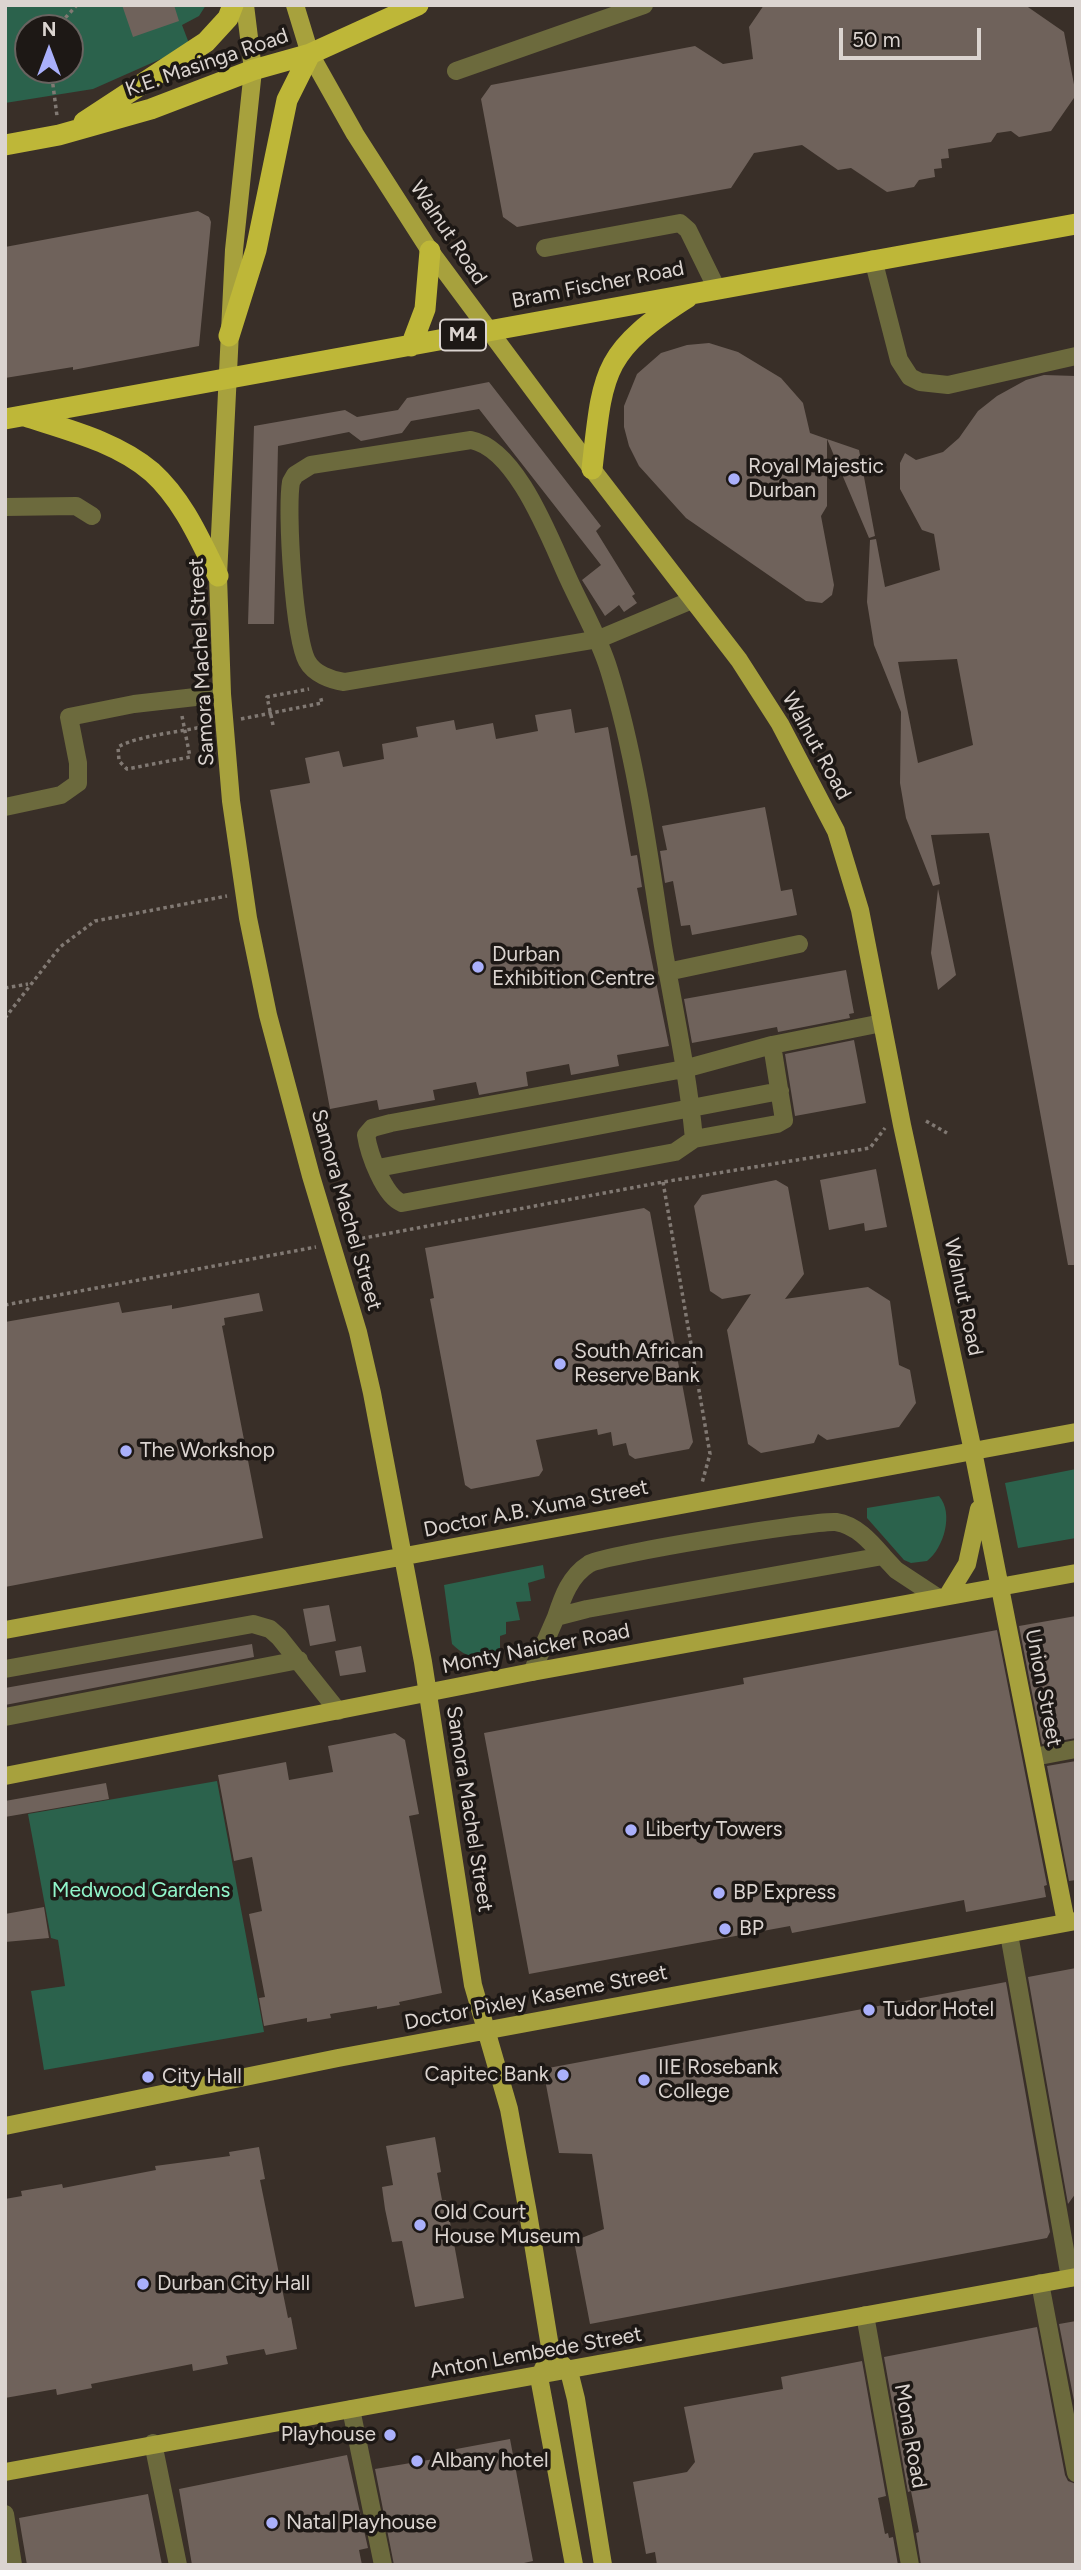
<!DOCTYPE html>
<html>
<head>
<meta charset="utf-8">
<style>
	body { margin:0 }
	#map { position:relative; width:1081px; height:2570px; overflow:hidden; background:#392f28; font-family:Figtree,sans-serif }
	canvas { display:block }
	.frame { position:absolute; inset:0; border:7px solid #dbd4d0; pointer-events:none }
	.north { position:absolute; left:14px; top:14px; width:70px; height:70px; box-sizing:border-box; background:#1d1815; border:2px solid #696360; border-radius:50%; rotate:0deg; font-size:19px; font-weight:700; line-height:28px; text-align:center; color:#dbd4d0 }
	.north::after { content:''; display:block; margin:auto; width:24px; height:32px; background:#aab0fb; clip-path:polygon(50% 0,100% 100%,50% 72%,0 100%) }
	.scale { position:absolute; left:839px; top:28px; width:142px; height:32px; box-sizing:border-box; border:4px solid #dbd4d0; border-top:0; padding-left:9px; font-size:21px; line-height:24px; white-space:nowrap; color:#dbd4d0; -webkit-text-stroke:5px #1d1815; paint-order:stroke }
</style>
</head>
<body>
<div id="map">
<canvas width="1081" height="2570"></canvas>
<div class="frame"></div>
<div class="north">N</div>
<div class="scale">50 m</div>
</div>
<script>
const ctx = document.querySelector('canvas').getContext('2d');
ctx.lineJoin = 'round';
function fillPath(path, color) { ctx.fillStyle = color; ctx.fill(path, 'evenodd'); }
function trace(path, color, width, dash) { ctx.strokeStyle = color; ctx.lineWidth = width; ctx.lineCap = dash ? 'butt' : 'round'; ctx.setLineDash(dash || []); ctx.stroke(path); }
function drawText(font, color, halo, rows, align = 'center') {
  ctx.font = font + ' Figtree,sans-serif'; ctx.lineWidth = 7; ctx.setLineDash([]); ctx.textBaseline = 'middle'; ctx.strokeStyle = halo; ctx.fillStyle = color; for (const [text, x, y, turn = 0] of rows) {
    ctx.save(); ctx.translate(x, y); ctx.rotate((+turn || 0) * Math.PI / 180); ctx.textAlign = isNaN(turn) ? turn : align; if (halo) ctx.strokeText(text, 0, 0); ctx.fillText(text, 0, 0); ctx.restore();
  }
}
fillPath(new Path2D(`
	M5,5H206L199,16L182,25L190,46L93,89L5,103ZM28,28H70V70H28Z
	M1076,1469V1538L1018,1548L1005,1483Z
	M939,1496C954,1513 944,1548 927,1561L911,1563L904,1560L867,1518V1508Z
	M543,1565L545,1578L528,1583L531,1601L516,1602L520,1620L506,1622V1634L500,1636V1656C480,1660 467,1659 452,1644L444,1585Z
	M217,1781L264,2032L44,2070L31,1991L65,1986L58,1940L51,1938L28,1814Z`), '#2b624c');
fillPath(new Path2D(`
	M122,5H174L179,21L133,37Z
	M764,5H1025L1064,32L1076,95L1051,131L1019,137L1011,131L997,133L991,142L948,149L949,158L941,159L942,168L934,169L935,177L919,180L914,187L887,192L851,168L838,170L802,145L754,153L731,188L517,227L503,217L481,99L491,85L695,46L723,64L753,59L749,27Z
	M198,211L209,217L211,222L199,346L73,370V367L5,378V247Z
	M709,343L738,352L781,378L803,403L810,433L827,439V506L821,516L834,585L832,595L822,603L806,601L686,518L639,466L629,446L624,427V406L637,374L661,353L687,345Z
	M1044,375L1076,376V1265H1068L989,833L931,835L940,884L933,886L906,818L900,783L901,712L874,645L867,602L870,540L876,539L885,587L940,570L934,534L922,530L900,489V463L905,453L916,460L943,452L959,438L978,411L997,396L1026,380ZM957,659L973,745L918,763L898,662Z
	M489,382L601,526L596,531L635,594L632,596L637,603L624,612L619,605L605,616L582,580L601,565L479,409L411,421L402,433L361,441L349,432L278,446L274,624H248L254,426L345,410L357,417L398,410L407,398Z
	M827,439L859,450L875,536L869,538Z
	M571,709L575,733L608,727L631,856L637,855L642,887L637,888L669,1046L617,1055L619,1066L571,1075L569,1064L526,1072L528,1086L479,1095L476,1082L433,1090L435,1100L379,1110L377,1100L330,1109L270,790L310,783L305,758L339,751L343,767L384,759L382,744L418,737L416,727L454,720L456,730L493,723L496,739L538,731L535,715Z
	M765,807L781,891L792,889L797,915L692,935L690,925L681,926L673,881L665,883L660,851L667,850L662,826Z
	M938,889L956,975L938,990L931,953Z
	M846,970L854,1013L849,1014L850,1018L778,1032L777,1027L692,1043L684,999Z
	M854,1040L866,1103L795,1116L785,1054Z
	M876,1169L887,1227L865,1231L864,1223L829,1230L820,1180Z
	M776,1180L788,1187L804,1274L785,1299L868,1287L890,1301L899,1365L910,1370L916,1403L899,1427L827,1440L818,1434L814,1443L761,1453L748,1444L727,1330L751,1294L722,1299L710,1291L694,1206L702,1195Z
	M644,1208L650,1212L693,1442L689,1449L635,1459L629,1455L626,1443L613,1446L611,1432L598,1435L597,1429L536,1440L543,1470L539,1476L471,1489L465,1485L430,1299L434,1298L425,1248Z
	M259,1293L263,1311L224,1318L225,1325L222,1326L263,1538L5,1587V1322L119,1302L122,1313L172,1305V1309Z
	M329,1605L336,1641L310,1646L303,1609Z
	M1076,1616V1738L1042,1744L1019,1626Z
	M997,1630L1047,1885L1044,1886L1046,1897L966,1912L964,1900L792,1933L790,1926L529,1974L484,1733L744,1684L743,1678Z
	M252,1644L254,1657L5,1705V1688Z
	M361,1646L366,1672L340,1676L335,1651Z
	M395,1733L405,1740L419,1814L409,1816L442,1993L399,2002L400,2005L377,2009V2006L330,2014L331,2018L307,2022V2018L264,2026L259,1998L265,1997L249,1914L262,1911L252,1857L234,1861L218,1775L286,1762L289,1780L333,1772L328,1746Z
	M1076,1761V1880L1069,1881L1047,1766Z
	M106,1783L109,1799L5,1817V1801Z
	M44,1907L49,1938L5,1942V1914Z
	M1076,1968V2193L1068,2204L1028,1977Z
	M1006,1982L1050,2232L1047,2238L590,2324L574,2241L604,2229L592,2154L559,2153L543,2069Z
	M435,2137L441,2172L437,2173L442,2200H446L464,2298L415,2307L402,2241L392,2242L385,2209L382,2187L393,2185L386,2146Z
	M259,2147L265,2179L260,2180L288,2318L291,2317L297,2349L266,2355L264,2349L226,2356L228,2364L193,2371L192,2364L91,2384L92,2388L57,2395L56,2389L5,2398V2199L22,2196L21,2191L62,2184L63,2188L156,2170L155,2166L230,2156L229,2152Z
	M1076,2321V2411L1059,2324Z
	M1037,2327L1065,2475L1068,2481L1076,2484V2565H921L916,2533L919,2532L911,2491L908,2492L884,2357Z
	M862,2361L886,2496L878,2498L885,2534L888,2533L889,2538L893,2537L898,2565H657L655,2552L646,2554L633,2482L687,2472L695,2462L684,2407L783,2389L781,2377Z
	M510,2439L533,2561L515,2565H394L375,2469L452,2456L451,2450Z
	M347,2455L368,2548L359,2550L362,2565H192L179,2489Z
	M148,2494L162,2565H27L19,2518Z`), '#6f625b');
trace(new Path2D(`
	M56,28L77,5
	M51,70L57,116
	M182,716L190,757L127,769L119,761L118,747C139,735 182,732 206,726
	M241,719L322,703L320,695
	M273,725L267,697L309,689
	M5,988L28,984
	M5,1018L60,947L95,921L227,896
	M926,1121L947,1133
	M663,1182L710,1454L702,1483
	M348,1241L663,1182L870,1148L885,1128
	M5,1305L316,1247`), '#817973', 3.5, [3.5, 3.5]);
trace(new Path2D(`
	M456,71L644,5
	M545,248L680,223L688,230L716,287
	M873,259L899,360L910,377L920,382L948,385L1076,356
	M5,507L76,506L92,516
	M692,600L599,639L344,682C331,680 314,674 307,661C294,637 286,511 291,482L295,475L311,465L471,440C517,449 550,539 568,578C582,609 599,637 609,670C636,757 649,855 663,946C674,1010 688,1074 694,1139
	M5,807L61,795L78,783V763L69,717L134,704L222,694
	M667,972L799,944
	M772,1045L784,1120L777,1124L694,1139L675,1152L402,1203C384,1196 369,1154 366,1135L372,1128L391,1123L684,1069L772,1045L882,1023
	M378,1168L780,1091
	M556,1617C563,1596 570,1576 589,1564C602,1555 817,1520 836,1522C856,1525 870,1541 883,1556
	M5,1669L253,1624L270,1629L279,1637L338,1711
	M532,1672L556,1617L587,1609L883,1556L896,1570L937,1597
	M5,1717L299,1660
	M1034,1757L1076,1749
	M1009,1934L1070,2278
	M1040,2283L1076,2473
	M865,2315L910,2565
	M351,2409L383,2565
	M153,2443L178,2565
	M5,2514L13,2565`), '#6c6a3d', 18);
trace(new Path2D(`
	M245,5L253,70L234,250L218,576L222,694L231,801L248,918L268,1015L311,1176L358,1332L372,1393L423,1662L473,1985L509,2109L528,2213L551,2353L539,2377L574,2565
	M295,5L310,54L355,134L430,251L592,469L739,660L780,724L836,831L860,910L902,1125L973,1451L1066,1922
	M948,1595L967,1564L979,1509
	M5,1630L1076,1432
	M5,1776L532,1672L1076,1573
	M5,2126L338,2058L1076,1921
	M560,2362L569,2371L576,2399L603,2565
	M5,2472L1076,2277`), '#a7a13d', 18);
trace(new Path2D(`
	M84,122L206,42L228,18L233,5
	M5,145L59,135L151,109L253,70L310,54L418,5
	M229,336L256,250L287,100L310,54
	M411,346L425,309L430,251
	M25,416C68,430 117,442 152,472C183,500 200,540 218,576
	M5,419L1076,224
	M592,469C603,372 601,352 688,297`), '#beb738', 21);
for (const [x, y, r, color] of [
	[734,479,7,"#aab0fb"],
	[478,967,7,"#aab0fb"],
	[560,1364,7,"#aab0fb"],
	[126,1451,7,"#aab0fb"],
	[631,1830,7,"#aab0fb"],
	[719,1893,7,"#aab0fb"],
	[725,1929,7,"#aab0fb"],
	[869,2010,7,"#aab0fb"],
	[563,2075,7,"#aab0fb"],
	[148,2077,7,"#aab0fb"],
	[644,2080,7,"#aab0fb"],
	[420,2225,7,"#aab0fb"],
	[143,2284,7,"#aab0fb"],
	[390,2435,7,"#aab0fb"],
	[417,2461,7,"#aab0fb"],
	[272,2523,7,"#aab0fb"]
]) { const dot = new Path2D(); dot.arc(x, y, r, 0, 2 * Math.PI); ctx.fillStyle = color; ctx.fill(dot); trace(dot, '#1d1815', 2.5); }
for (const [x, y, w] of [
	[463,335,46]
]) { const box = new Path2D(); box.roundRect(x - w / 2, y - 15.5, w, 31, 5); ctx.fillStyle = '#1d1815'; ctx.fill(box); trace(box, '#dbd4d0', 2); }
drawText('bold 19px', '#dbd4d0', null, [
	["M4",463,335]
]);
drawText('21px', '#dbd4d0', '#1d1815', [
	["K.E. Masinga Road",207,63,-19],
	["Walnut Road",448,233,56],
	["Bram Fischer Road",598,285,-11],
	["Samora Machel Street",202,662,-93],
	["Walnut Road",816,746,61],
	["Samora Machel Street",346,1210,74],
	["Walnut Road",963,1297,78],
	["Doctor A.B. Xuma Street",536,1509,-11],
	["Monty Naicker Road",536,1649,-11],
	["Union Street",1043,1688,79],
	["Samora Machel Street",469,1809,81],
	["Doctor Pixley Kaseme Street",536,1998,-11],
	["Anton Lembede Street",536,2353,-10],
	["Mona Road",910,2436,80]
]);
drawText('21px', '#dbd4d0', '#1d1815', [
	["Royal Majestic",748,467],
	["Durban",748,491],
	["Durban",492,955],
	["Exhibition Centre",492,979],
	["South African",574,1352],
	["Reserve Bank",574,1376],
	["The Workshop",140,1451],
	["Liberty Towers",645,1830],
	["BP Express",733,1893],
	["BP",739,1929],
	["Tudor Hotel",883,2010],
	["IIE Rosebank",658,2068],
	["College",658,2092],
	["Capitec Bank",549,2075,"right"],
	["City Hall",162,2077],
	["Old Court",434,2213],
	["House Museum",434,2237],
	["Durban City Hall",157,2284],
	["Playhouse",376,2435,"right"],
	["Albany hotel",431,2461],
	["Natal Playhouse",286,2523]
], 'left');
drawText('21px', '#91f6cb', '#1d1815', [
	["Medwood Gardens",141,1891]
]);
</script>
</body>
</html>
